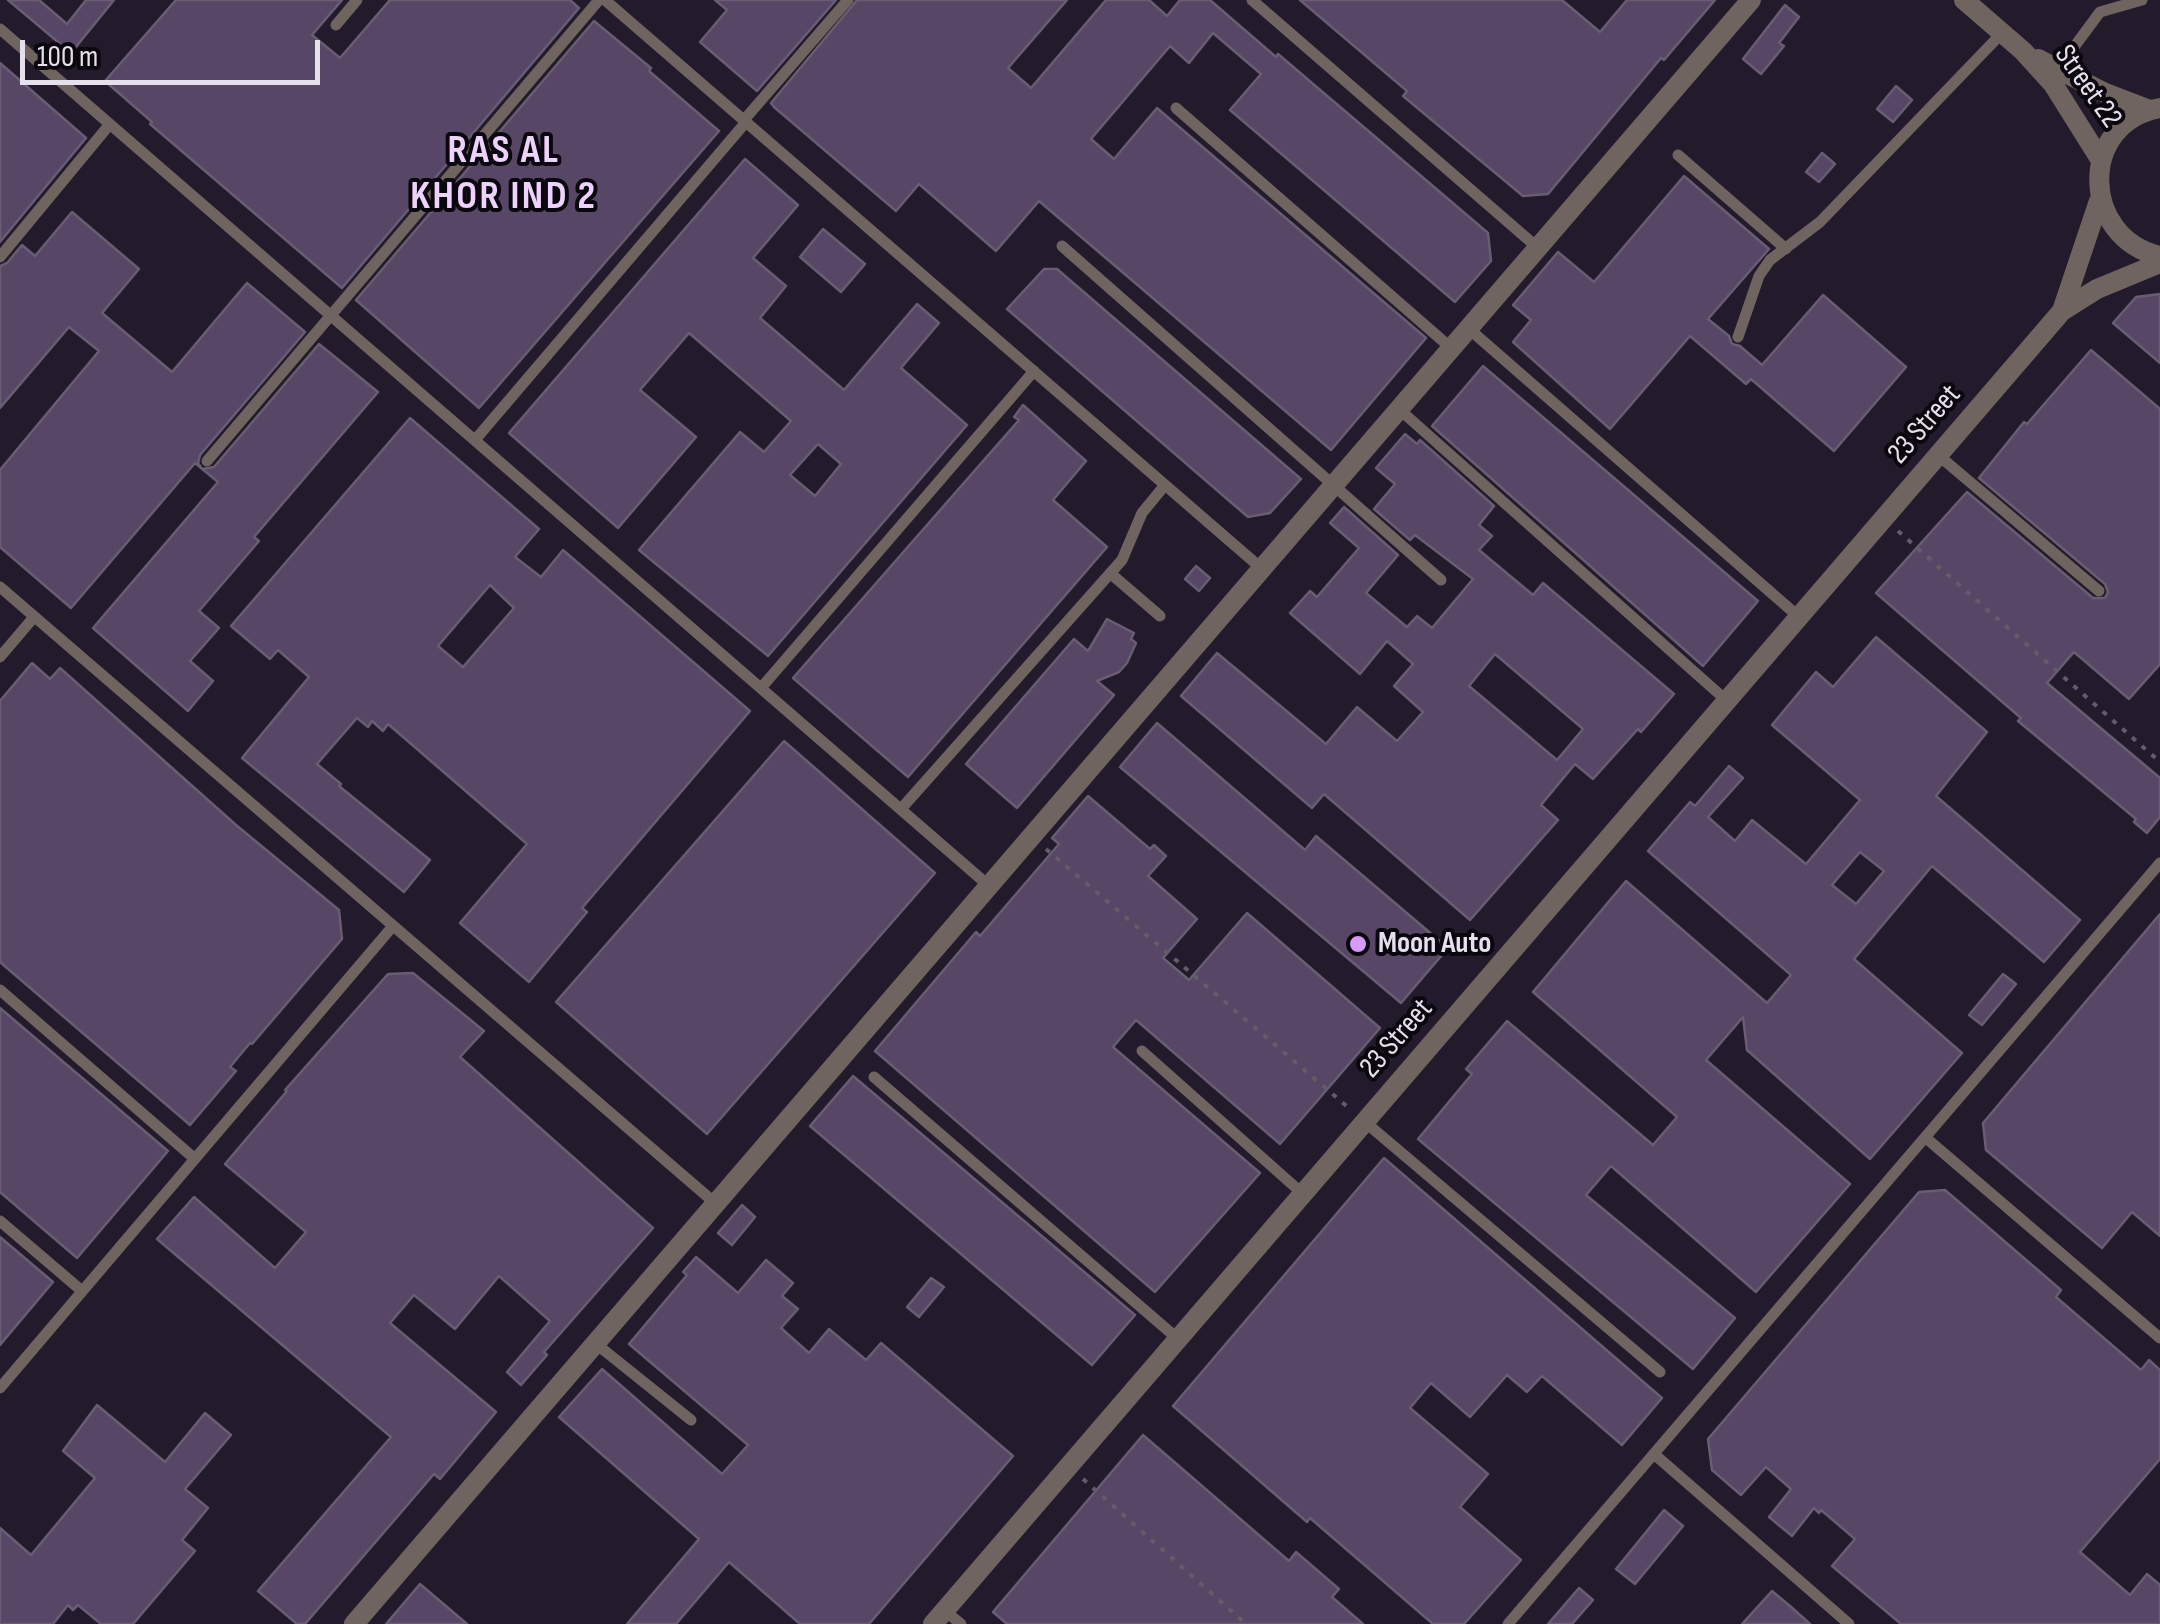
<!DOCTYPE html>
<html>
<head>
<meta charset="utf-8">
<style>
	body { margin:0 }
	#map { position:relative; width:2160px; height:1624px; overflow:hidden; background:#231a2b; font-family:"Sofia Sans Condensed",sans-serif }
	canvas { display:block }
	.scale { position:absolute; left:20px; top:40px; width:300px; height:45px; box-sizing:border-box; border:5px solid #e6dfec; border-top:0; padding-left:12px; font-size:30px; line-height:35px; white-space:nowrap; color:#e6dfec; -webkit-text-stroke:8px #0a070e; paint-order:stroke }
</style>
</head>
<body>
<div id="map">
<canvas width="2160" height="1624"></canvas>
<div class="scale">100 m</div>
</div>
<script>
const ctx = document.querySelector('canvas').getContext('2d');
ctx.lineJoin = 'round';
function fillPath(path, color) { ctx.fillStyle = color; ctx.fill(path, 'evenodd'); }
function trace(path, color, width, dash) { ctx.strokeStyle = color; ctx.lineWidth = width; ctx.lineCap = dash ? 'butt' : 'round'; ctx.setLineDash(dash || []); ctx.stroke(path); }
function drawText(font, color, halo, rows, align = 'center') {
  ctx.font = font + ' "Sofia Sans Condensed",sans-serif'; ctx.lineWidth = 8; ctx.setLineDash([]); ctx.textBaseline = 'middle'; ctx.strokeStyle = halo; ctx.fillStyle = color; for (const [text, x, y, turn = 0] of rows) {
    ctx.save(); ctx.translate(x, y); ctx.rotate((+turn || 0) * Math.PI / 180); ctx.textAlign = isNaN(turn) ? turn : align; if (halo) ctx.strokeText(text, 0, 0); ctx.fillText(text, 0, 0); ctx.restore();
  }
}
const building = new Path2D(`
	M8,0H39L67,24L86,0H114L71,53Z
	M176,0H342L312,35L340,58L390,0H570L579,8L342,288L150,124L152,122L105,81Z
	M715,0H836L757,91L700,42L727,10Z
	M857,0H1067L1008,68L1031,88L1106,0H1149L1167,16L1180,0H1210L1276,57L1278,54L1488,233L1491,261L1455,302L1230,110L1261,74L1213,33L1189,63L1170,46L1091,139L1114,159L1157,108L1426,338L1331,450L1039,201L996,251L919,184L896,211L774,107L771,103Z
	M1300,0H1562L1600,32L1627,0H1715L1664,60L1661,58L1548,194L1523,196L1403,96L1407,91Z
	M1785,5L1799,17L1779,43L1784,46L1761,74L1743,59Z
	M594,21L651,68L649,71L719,131L479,408L356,300Z
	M0,63L86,138L0,242Z
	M1896,86L1912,100L1893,122L1877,109Z
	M1822,153L1835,164L1819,182L1806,172Z
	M745,159L798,205L753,258L786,286L760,318L844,390L917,304L939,323L901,368L967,425L768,656L639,550L740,432L764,452L791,421L689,333L640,390L696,437L618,528L509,433ZM818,444L841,464L815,496L790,475Z
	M1684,176L1769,249L1708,319L1729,336L1732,344L1740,346L1762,365L1823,295L1906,367L1834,451L1751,379L1746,384L1690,336L1610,429L1513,342L1531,320L1513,305L1558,252L1594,282Z
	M72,212L139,269L102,313L172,372L247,283L305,332L200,455L198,463L202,469L214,467L319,344L378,392L254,537L259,541L199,611L219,628L190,661L213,681L188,711L93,628L218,482L195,463L71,608L0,547V470L99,351L69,327L0,408V266L7,263L22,245L35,256Z
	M823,229L865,264L841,292L800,257Z
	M1044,269H1057L1301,479L1270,513L1248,517L1007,309Z
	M2160,294V363L2113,323L2136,297Z
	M2091,350L2160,409V664L2129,699L2074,652L2047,683L2160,778V817L2147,833L2134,822L2136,819L2018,721L2021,718L1876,593L1967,492L2093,598H2105L2108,592L2105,584L1979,478L2024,422L2027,424Z
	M1483,366L1758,601L1703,666L1432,426Z
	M1023,405L1086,461L1053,500L1107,547L908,777L793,678L1019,420L1014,417Z
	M410,418L539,529L515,557L541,577L563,550L750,711L582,908L587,912L529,982L460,923L527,844L388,724L383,731L372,721L368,727L357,718L317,764L341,784L339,786L430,860L404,892L242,758L309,677L278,650L270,659L231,626ZM490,585L514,608L463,667L438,646Z
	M1405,434L1417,444L1420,440L1494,506L1479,525L1492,536L1479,550L1533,595L1543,583L1674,694L1641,732L1638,729L1593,779L1575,764L1541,805L1558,820L1470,920L1324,794L1312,808L1181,696L1217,653L1326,744L1357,707L1397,741L1423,712L1394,686L1413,664L1387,641L1360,674L1290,613L1310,591L1317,597L1359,548L1330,523L1344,507L1398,555L1366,593L1407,627L1417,616L1432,628L1473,579L1415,535L1410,540L1374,509L1395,484L1376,468ZM1495,654L1583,729L1557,760L1469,686Z
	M1196,566L1210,578L1199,591L1185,579Z
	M1107,619L1134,633L1131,639L1136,643L1127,663L1119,672L1097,681L1114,695L1017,808L966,764L1074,639L1088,651Z
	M1876,637L1987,732L1936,796L2080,920L2044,962L1932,866L1854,959L1962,1053L1870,1159L1747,1050L1743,1017L1706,1060L1850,1184L1756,1292L1611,1166L1586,1195L1735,1318L1693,1369L1418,1139L1472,1074L1466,1069L1507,1021L1653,1145L1677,1117L1533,992L1626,881L1767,1003L1791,975L1648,851L1690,802L1695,806L1729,766L1743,778L1708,817L1735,841L1752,820L1806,864L1860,800L1772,725L1816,672L1833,687ZM1860,852L1884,871L1856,904L1832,885Z
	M32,663L50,679L60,668L236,825L339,910L342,939L252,1044L250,1043L230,1067L236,1071L190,1125L0,962V701Z
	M1157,723L1305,850L1316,836L1448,948L1401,1003L1120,767Z
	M784,741L935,873L707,1134L556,1002Z
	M1088,796L1150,849L1154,845L1166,856L1148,876L1197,919L1163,958L1189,980L1247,913L1380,1028L1280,1144L1136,1020L1113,1047L1260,1173L1155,1292L875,1051L976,932L980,936L1059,844L1052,838Z
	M2160,914V1236L2132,1212L2102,1248L1986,1150L1983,1123Z
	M413,973L484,1031L460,1057L653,1228L544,1352L547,1355L521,1385L507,1372L550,1321L499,1276L455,1329L414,1295L390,1323L496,1412L440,1479L434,1474L305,1624H297L258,1591L391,1437L157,1239L194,1197L275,1268L306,1232L225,1164L287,1091L285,1090L388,974Z
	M2003,974L2016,984L1982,1025L1969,1015Z
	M0,1008L168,1151L77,1258L0,1192Z
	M853,1076L1135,1315L1092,1365L810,1126Z
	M1384,1158L1662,1398L1622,1445L1542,1376L1527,1392L1507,1375L1470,1417L1431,1383L1410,1408L1488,1474L1460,1507L1521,1560L1464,1624H1433L1310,1518L1307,1522L1173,1406Z
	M1945,1190L2061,1290L2056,1297L2141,1370L2149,1360L2160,1370V1459L2080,1552L2130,1595L2147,1574L2160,1585V1624H1901L1832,1566L1855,1539L1821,1510L1819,1513L1814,1508L1792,1536L1769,1517L1791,1489L1766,1467L1741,1495L1712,1470L1708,1439L1919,1192Z
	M742,1205L755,1217L732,1245L718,1233Z
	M0,1237L53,1282L0,1345Z
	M696,1257L738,1293L766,1260L793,1283L782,1296L798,1309L781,1328L809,1353L829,1329L866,1360L881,1343L1013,1456L869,1624H800L729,1562L676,1624H627L699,1539L559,1417L602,1369L722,1474L748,1445L629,1344L687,1275L683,1272Z
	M931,1278L944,1287L919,1317L907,1307Z
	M97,1405L165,1462L205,1413L231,1435L185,1489L208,1508L182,1540L195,1551L133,1624H101L78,1605L73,1610L68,1605L53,1624H0V1528L31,1555L95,1478L63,1451Z
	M1143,1435L1289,1561L1296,1552L1339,1589L1332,1597L1363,1624H1007L993,1612Z
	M1664,1510L1683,1526L1635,1584L1616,1569Z
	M420,1584L467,1624H386Z
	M1579,1588L1593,1600L1572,1624H1548Z
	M1772,1591L1790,1606L1810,1624H1742Z`);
fillPath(building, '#574665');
trace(building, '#685d72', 2.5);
trace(new Path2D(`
	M1898,531L2160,762
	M1046,849L1350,1109
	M1083,1479L1246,1624`), '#645c6b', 4, [5, 8]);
trace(new Path2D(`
	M605,0L1261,568
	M1252,0L1538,248
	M336,25L357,0
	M0,29L988,885
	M2057,70L2100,12L2142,0
	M1176,108L1451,348
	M744,120L848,0
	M1678,155L1786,249
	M1062,246L1441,580
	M0,257L110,124
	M1468,328L1799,617
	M1738,337L1759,276L1770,260L1820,222L2002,33
	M1399,409L1727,701
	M475,440L746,122
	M1938,455L2099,591
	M207,461L599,0
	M1110,573L1160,616
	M0,587L715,1203
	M0,657L34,617
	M761,688L1034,371
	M901,809L1122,560L1142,513L1165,485
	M0,990L195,1159
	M1142,1051L1303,1194
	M874,1077L1178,1339
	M1365,1122L1660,1372
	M1926,1138L2160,1338
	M0,1221L82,1291
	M595,1343L691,1420
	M0,1388L393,926
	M1654,1454L1849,1624
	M945,1611L961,1624
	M1508,1624L2160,863`), '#706460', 11);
trace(new Path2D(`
	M354,1624L1751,0`), '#706460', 20);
trace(new Path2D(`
	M1964,0L2023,51L2053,84L2100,159
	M2038,59L2103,92L2150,110
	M2160,108C2078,122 2080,238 2160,256
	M2062,311L2099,201
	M933,1624L2062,311L2097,289L2160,263`), '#706460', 20);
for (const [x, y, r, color] of [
	[1358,944,10,"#d89af8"]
]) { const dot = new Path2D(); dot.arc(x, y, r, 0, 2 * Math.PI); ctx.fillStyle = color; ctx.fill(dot); trace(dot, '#0a070e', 4); }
drawText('30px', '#e6dfec', '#0a070e', [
	["Street 22",2087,87,55],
	["23 Street",1925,425,-49],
	["23 Street",1397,1039,-49]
]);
drawText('bold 30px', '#e6dfec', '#0a070e', [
	["Moon Auto",1378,944]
], 'left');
ctx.letterSpacing = '2.5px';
drawText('bold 40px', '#edd3fb', '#0a070e', [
	["RAS AL",504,152],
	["KHOR IND 2",504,198]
]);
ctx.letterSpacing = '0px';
</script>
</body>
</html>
